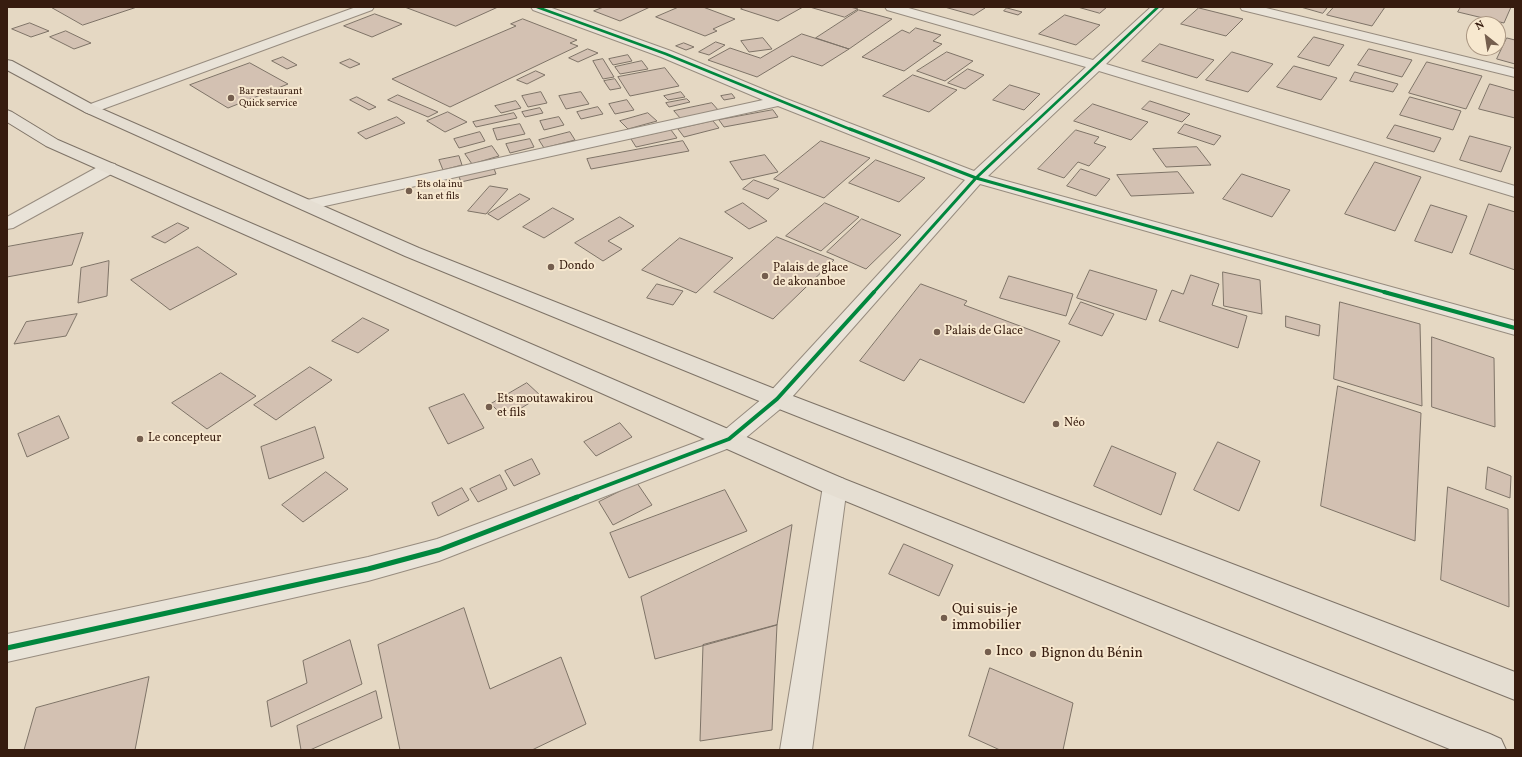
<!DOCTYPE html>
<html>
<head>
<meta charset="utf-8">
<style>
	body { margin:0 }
	#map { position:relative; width:1522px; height:757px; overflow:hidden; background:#e5d8c3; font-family:Vollkorn,serif }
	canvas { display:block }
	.frame { position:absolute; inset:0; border:8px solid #371c0f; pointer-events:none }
	.north { position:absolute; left:1466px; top:16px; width:40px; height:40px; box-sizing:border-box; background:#f7e8cf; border:1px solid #aa9682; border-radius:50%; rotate:330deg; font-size:11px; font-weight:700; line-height:16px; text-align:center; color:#371c0f }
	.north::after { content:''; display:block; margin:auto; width:14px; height:18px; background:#745e4e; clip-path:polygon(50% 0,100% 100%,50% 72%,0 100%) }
</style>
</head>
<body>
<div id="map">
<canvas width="1522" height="757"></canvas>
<div class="frame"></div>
<div class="north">N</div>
</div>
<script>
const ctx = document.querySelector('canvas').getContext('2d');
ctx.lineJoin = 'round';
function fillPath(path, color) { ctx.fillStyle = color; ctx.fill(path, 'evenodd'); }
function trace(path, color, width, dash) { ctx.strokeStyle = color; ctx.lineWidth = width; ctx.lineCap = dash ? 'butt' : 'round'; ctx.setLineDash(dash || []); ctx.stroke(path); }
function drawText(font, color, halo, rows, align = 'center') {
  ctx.font = font + ' Vollkorn,serif'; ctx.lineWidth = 4; ctx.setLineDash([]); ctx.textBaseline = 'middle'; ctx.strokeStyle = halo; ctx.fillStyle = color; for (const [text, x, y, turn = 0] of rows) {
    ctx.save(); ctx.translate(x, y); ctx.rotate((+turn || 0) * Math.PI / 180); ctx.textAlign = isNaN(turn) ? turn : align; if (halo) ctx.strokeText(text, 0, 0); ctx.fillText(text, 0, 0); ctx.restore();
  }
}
const building = new Path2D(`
	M51,7H137L83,25Z
	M405,7H498L456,26Z
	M604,7H650L620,21L594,11Z
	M679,7H703L735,19L713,29L717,31L705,36L656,17Z
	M744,7H803L778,21L741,9Z
	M810,7H850L858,9L845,17Z
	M945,7H982L985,8L974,15Z
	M1078,7H1107L1100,13Z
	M1301,7H1323L1327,8L1323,13Z
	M1334,7H1385L1372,26L1327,15Z
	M1461,7H1511L1504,23L1458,12Z
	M1007,8L1022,12L1018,15L1004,11Z
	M1199,8L1243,19L1226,36L1181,24Z
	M859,10L892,19L849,49L816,38Z
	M375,14L402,24L372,37L344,26Z
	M1065,15L1100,25L1076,45L1039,34Z
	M523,19L577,40L570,43L578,46L450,107L392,79L516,26L511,24Z
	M30,23L49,31L31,37L12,29Z
	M916,28L941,35L933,41L942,44L904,71L862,57L902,30L909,33Z
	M66,31L91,43L74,49L50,37Z
	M802,34L849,49L822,66L792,56L757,77L708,60L730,48L760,58Z
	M1314,37L1344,45L1329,66L1298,57Z
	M763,38L772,49L749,52L741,41Z
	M1507,38L1515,40V64L1497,59Z
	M716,42L725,45L709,55L699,52Z
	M684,43L694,47L686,50L676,46Z
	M1160,44L1214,60L1197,78L1142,61Z
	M588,49L598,53L578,62L569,58Z
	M1369,49L1412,60L1402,77L1358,65Z
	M947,52L973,61L945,81L917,71Z
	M1232,52L1273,64L1248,92L1206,80Z
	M628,55L632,61L613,65L609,59Z
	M283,57L297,65L287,69L272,61Z
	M350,59L360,64L350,68L340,63Z
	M603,59L614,77L603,79L593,61Z
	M642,61L648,69L620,74L615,67Z
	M1427,62L1482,76L1466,109L1409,93Z
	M250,63L288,84L228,108L190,85Z
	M1294,66L1337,78L1321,100L1277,87Z
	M665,68L679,86L630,96L618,77Z
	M968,69L984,75L965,89L948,83Z
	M536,71L545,75L527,84L517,80Z
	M1355,72L1398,84L1393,92L1350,81Z
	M913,75L957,90L929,112L883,96Z
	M615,79L621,88L610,90L604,81Z
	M1490,84L1515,91V118L1479,109Z
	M1010,85L1040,94L1024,110L993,100Z
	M541,92L547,103L528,107L522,96Z
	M581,92L589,104L566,109L559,96Z
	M681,92L685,97L668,100L664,96Z
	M732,94L735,98L724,100L721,96Z
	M398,95L438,112L428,117L388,100Z
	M357,97L376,107L369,110L350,100Z
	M1410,97L1461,111L1453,130L1400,115Z
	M687,99L690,102L669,107L666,103Z
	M627,100L634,110L615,114L609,104Z
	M516,101L521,108L501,113L495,106Z
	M1150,101L1190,114L1182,122L1142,109Z
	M712,103L719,111L681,119L674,111Z
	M1093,104L1148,122L1131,140L1074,121Z
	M598,107L603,114L581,119L577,112Z
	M540,108L543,113L525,117L522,112Z
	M773,110L778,117L724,127L719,120Z
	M448,112L467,122L445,132L427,121Z
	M514,113L517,118L476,127L473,122Z
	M648,113L657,121L628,129L620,121Z
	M397,117L405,123L366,139L358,133Z
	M559,117L564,125L544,130L540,121Z
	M713,121L719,128L684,137L678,129Z
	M520,124L525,134L497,140L493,129Z
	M1185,124L1221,136L1214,145L1178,133Z
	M1395,125L1441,138L1434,152L1387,138Z
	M671,130L677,138L636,147L631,139Z
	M1076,130L1099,137L1094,143L1106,147L1089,166L1078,162L1064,178L1038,169Z
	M480,132L485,141L459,148L454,139Z
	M570,132L575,140L544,148L539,140Z
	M1470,136L1511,147L1501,172L1460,160Z
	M530,139L534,147L510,153L506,144Z
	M683,141L689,151L591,169L587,159Z
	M821,141L870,158L824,198L774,179Z
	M492,146L499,156L472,164L465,154Z
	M1197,147L1211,165L1166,167L1153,149Z
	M765,155L778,172L742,180L730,162Z
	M459,156L462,165L443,170L439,160Z
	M876,160L925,178L899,202L849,183Z
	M1375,162L1421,177L1395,231L1345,214Z
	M493,166L496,174L461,182L458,174Z
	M1081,169L1110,179L1096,196L1067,186Z
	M1178,172L1194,193L1131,196L1117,175Z
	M1242,174L1290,190L1272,217L1223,199Z
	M754,180L779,189L768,199L743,189Z
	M490,186L508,189L486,214L468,211Z
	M520,194L530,199L498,220L488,214Z
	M743,203L767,221L749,229L725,212Z
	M825,203L859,217L821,251L786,236Z
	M1489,204L1515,212V270L1470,254Z
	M1431,205L1467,216L1452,253L1415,241Z
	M553,208L574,219L544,238L523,227Z
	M620,217L634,226L608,241L622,249L603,261L575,243Z
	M862,219L901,235L866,269L827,252Z
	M178,223L189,228L165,243L152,237Z
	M83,233L72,265L7,277V247Z
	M777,237L834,260L773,319L714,292Z
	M680,238L733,258L696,293L642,270Z
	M198,247L237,274L170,310L131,280Z
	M109,261L107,296L78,303L81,268Z
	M1090,270L1157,290L1146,320L1077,298Z
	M1223,272L1260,280L1262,314L1224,306Z
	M1191,275L1219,284L1212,305L1247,316L1238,348L1159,321L1172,290L1183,294Z
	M1009,276L1073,294L1066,316L1000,298Z
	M657,284L683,291L673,305L647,298Z
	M921,284L967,301L964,305L1060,341L1024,403L920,359L904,381L860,361Z
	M1081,302L1114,314L1102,336L1069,324Z
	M1340,302L1420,324L1422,406L1334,379Z
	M77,314L66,336L14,344L26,322Z
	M1286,316L1320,325L1319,336L1286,327Z
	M363,318L389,330L358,353L332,341Z
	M1432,337L1494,358L1495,427L1432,407Z
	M310,367L332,380L276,420L254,405Z
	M221,373L256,396L207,429L172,403Z
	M527,383L541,396L505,418L491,404Z
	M1338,386L1421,413L1415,541L1321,506Z
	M464,394L484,428L448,444L429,408Z
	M59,416L69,438L27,457L18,434Z
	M620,423L632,437L596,456L584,442Z
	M315,427L324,458L269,479L261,447Z
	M1218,442L1260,461L1239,511L1194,490Z
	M1112,446L1176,473L1161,515L1094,486Z
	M532,459L540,474L514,486L505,471Z
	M1488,467L1511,476L1510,498L1486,489Z
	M326,472L348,489L303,522L282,505Z
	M500,475L507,489L478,502L470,489Z
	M637,483L652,505L613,525L599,502Z
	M1448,487L1508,509L1509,607L1441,580Z
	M462,488L469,500L438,516L432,503Z
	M725,490L747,531L629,578L610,533Z
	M792,525L777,625L655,659L641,597Z
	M904,544L953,565L939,596L889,574Z
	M464,608L490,689L561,657L586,724L532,750H400L378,645Z
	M777,625L772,730L700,741L703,645Z
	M350,640L362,684L271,727L267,701L307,683L303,661Z
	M990,668L1073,703L1063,750H1000L969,736Z
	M149,677L135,750H24L36,708Z
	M376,691L382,718L310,750H301L297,726Z`);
fillPath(building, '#d3c1b2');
trace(building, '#7e7367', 1);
const minor = new Path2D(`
	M356,7H374L372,10L95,112L90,114L85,112L82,109L85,106Z
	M531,7H549L671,51L784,98L974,171L1086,67L887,10L885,7H905L1093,60L1151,7H1164L1106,64L1515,186V197L1099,71L988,176L1515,321V335L980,184L785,405L737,445L439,561L368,581L7,662V634L368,557L437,539L721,433L769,393L965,180L778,106L307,210L301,209L298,205L301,201L307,200L763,100L661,57L533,10Z
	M1240,7H1262L1515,69V77L1242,10Z
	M109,163L115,164L117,168L115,172L13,228L7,229V217L103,164Z
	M835,476L844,479L847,486L812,750H780L823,486L826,479Z`);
const highway = new Path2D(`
	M7,60L12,61L95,106L419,248L785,393L1515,672V700L769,405L405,256L85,112L7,70Z
	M7,110L12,112L58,140L844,479L1490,734L1501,739L1506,750H1452L826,493L46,146L7,122Z`);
trace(minor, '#978c7f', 2);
trace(highway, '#7e7367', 2);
fillPath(minor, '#e9e3d8');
fillPath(highway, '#e5ded2');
trace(new Path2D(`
	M537,7L666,54L852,130
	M1027,130L1158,7`), '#00873e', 2.5);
trace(new Path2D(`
	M850,129L976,178L1388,293
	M873,293L976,178L1028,129`), '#00873e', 3);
trace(new Path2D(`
	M1384,292L1515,328
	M574,498L729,439L777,399L874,292`), '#00873e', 4);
trace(new Path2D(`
	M7,648L368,569L439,550L577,497`), '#00873e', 5);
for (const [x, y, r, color] of [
	[231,98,4,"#745e4e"],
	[409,191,4,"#745e4e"],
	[551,267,4,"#745e4e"],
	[765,276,4,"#745e4e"],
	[937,332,4,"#745e4e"],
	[489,407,4,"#745e4e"],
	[1056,424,4,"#745e4e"],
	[140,439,4,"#745e4e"],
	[944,618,4,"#745e4e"],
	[988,652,4,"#745e4e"],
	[1033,654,4,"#745e4e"]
]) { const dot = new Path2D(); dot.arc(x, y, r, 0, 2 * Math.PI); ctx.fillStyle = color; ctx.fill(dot); trace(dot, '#f7e8cf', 1.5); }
drawText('10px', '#371c0f', '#f7e8cf', [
	["Bar restaurant",239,92],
	["Quick service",239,104],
	["Ets ola inu",417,185],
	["kan et fils",417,197]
], 'left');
drawText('12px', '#371c0f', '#f7e8cf', [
	["Dondo",559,267],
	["Palais de glace",773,269],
	["de akonanboe",773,283],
	["Palais de Glace",945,332],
	["Ets moutawakirou",497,400],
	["et fils",497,414],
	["Néo",1064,424],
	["Le concepteur",148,439]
], 'left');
drawText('14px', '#371c0f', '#f7e8cf', [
	["Qui suis-je",952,610],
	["immobilier",952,626],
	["Inco",996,652],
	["Bignon du Bénin",1041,654]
], 'left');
</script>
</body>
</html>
